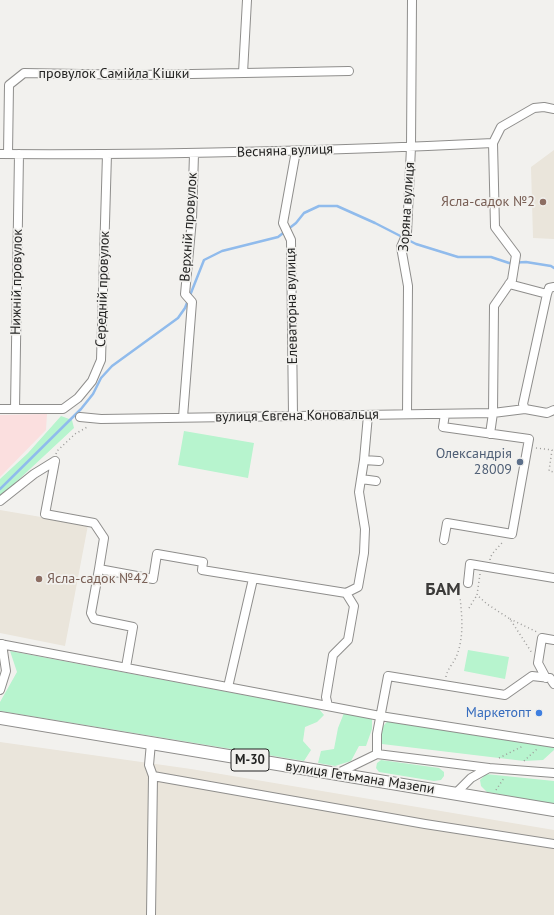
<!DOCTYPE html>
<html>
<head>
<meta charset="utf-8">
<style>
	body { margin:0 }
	canvas { display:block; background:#f2f1ee }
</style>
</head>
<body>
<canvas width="554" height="915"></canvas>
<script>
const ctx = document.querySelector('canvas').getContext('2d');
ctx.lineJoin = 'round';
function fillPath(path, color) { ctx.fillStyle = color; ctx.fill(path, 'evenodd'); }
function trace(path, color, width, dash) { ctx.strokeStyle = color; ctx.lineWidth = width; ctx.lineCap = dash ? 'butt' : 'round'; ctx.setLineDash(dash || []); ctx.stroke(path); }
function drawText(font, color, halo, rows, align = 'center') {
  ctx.font = font + ' "PT Sans",sans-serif'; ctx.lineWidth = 3.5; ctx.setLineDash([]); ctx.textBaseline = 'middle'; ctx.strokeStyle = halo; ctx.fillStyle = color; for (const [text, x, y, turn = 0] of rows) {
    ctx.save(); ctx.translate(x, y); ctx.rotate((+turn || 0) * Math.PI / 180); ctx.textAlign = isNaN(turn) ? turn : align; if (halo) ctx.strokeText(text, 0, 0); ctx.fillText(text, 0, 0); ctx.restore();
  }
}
fillPath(new Path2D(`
	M47,414L46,430L0,477V415Z`), '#fbdfdf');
fillPath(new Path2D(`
	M554,150V239L533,238L531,167Z
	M0,510L88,525L65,646L0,633Z
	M0,742L191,769L554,830V915H0Z`), '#eae5db');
fillPath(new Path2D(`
	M61,416L72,420L74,428L0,497V479L28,453Z
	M184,431L254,443L248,478L178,465Z
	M468,650L509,657L505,679L464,671Z
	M10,651L319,709L324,715L317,722L305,727L303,741L311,750L304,761L0,711V702L17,672Z
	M344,713L372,718V729L366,746H359L351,761L335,766L318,763L321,751L334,749L338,728Z
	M388,721L554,747V750L543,760L524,761L382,744C380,733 380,728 388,721Z
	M381,760L439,768L444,772V776L441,780L434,781L379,772L376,768L377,763Z
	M486,774L554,781V804L487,792L481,786L480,780Z`), '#b7f4ce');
trace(new Path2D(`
	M0,489L81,409L93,394L101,378L112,366L178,318L185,308L204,260L222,251L278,237L296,223L304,213L319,206H337L375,223L416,244L458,257H491L509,263L526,262L551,266L554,268`), '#90bbec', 2.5);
const minor = new Path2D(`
	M243,73L247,0
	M0,154C164,155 329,151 493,143L501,127L534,108L544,107L554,109
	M8,154L9,85L24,73L139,75L349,71
	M509,284L547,294L549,288L554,287
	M547,294L523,404L525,409L547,413L554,410
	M0,409H63L78,398L92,381L101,360L107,154
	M15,409L19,154
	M407,414L408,286L401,247L407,233L411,147L412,0
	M293,416L291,240L283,223L296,151
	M80,417L101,419L493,413L525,409
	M183,417L192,302L185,294L192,219L194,154
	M490,434L493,413L494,306L512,280L516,255L495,227L493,143
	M364,460L379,461
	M55,461L45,514L94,523L104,538L99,569L153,579L157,554L203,562L202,570L346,593L354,606L348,640L333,655L326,697L328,706
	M361,479L376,481
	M0,501L34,474L55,461
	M444,540L447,523L512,534L529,439L443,427L445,414
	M99,569L91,613L94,619L133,627L126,667
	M468,583L470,564L554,578
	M346,593L358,587L364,553L365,529L359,492L364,460L368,415
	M0,644L380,716L554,743
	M546,678L538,663L542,638L554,640
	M228,687L253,579
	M0,690L6,671L2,644
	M151,743L149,765L153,776L151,915
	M377,754V734L388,676L505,695L532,676L550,678L554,684
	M336,774L377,754L489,768
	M153,776L425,824L554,844
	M455,794L471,778L489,768L554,773`);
const highway = new Path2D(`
	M0,718L554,810`);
trace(minor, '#8f8e8c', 10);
trace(highway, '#8f8e8c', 14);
trace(new Path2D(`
	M536,448L552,450L549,471L554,472
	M56,454L57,451L75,434L89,426
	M490,560C491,552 499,548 503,541
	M480,574L477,595L487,604L510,619L532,653
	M469,608L477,595
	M510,619L537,632
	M446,677C447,669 454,663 457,655C464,636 462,616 460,597
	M499,758L523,746
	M524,761L537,749
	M496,790L504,778`), '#9d9c9a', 1.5, [1, 3]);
trace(minor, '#fff', 8);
trace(highway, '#fff', 12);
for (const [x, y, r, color] of [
	[543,202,4,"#8d6e63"],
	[520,462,4,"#5c6f8a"],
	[39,579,4,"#8d6e63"],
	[539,713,4,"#3f7fe0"]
]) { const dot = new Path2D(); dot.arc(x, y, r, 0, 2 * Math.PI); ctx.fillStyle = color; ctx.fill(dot); trace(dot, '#f2f1ee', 1.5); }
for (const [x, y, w] of [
	[250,760,38]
]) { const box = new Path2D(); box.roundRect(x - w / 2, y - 11, w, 22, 3); ctx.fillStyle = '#f2f1ee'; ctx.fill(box); trace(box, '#232322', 1); }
drawText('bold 13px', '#232322', null, [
	["М-30",250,760]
]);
drawText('14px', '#232322', '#f2f1ee', [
	["провулок Самійла Кішки",114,74],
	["Весняна вулиця",285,151,-2],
	["Зоряна вулиця",407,207,-86],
	["Верхній провулок",189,227,-86],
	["Нижній провулок",17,282,-89],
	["Середній провулок",103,289,-88],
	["Елеваторна вулиця",292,306,-91],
	["вулиця Євгена Коновальця",297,416,-1],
	["вулиця Гетьмана Мазепи",360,778,9]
]);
drawText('14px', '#785e54', '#f2f1ee', [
	["Ясла-садок №2",535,202],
	["Ясла-садок №42",47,579,"left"]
], 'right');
drawText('14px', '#4e5e75', '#f2f1ee', [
	["Олександрія",512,454],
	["28009",512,470]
], 'right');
drawText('14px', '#366cbe', '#f2f1ee', [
	["Маркетопт",531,713]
], 'right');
drawText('bold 18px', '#3c3b39', '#f2f1ee', [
	["БАМ",443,590]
]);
</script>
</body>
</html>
